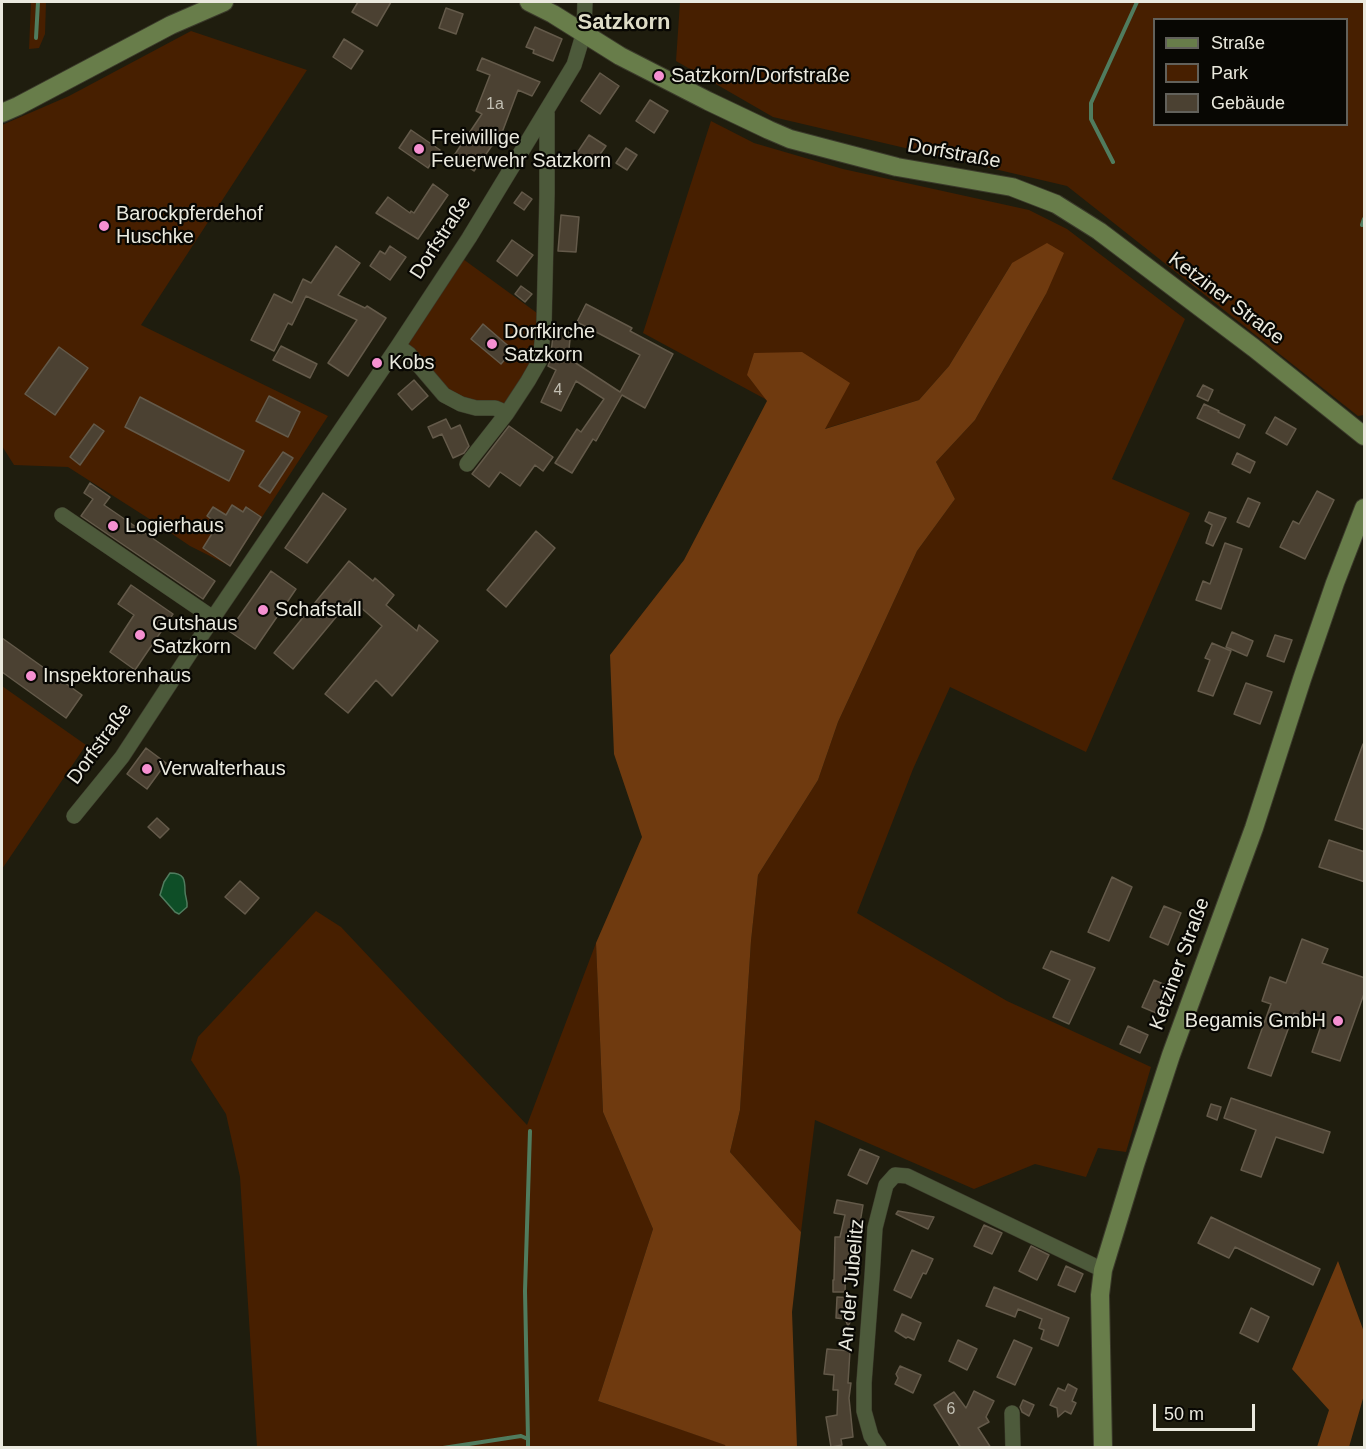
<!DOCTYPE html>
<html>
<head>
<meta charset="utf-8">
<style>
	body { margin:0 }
	#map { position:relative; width:1366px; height:1449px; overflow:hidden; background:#1f1d0e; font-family:Helvetica,sans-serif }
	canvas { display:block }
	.frame { position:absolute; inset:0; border:3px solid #eae9de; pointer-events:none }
	.legend { position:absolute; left:1153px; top:18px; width:195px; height:108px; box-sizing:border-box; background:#080703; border:2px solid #62615b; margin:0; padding:8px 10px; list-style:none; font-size:18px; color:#eae9de }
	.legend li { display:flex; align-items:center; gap:12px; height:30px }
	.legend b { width:30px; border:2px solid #62615b }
	.scale { position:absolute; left:1153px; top:1404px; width:102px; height:27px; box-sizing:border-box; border:3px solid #eae9de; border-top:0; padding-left:8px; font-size:18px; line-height:21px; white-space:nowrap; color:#eae9de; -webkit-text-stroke:4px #080703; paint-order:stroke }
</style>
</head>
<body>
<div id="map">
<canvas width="1366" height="1449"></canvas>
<div class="frame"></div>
<ul class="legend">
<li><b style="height:8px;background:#687d4a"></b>Straße</li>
<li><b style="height:16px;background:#471f00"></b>Park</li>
<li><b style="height:16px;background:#4b4132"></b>Gebäude</li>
</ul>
<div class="scale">50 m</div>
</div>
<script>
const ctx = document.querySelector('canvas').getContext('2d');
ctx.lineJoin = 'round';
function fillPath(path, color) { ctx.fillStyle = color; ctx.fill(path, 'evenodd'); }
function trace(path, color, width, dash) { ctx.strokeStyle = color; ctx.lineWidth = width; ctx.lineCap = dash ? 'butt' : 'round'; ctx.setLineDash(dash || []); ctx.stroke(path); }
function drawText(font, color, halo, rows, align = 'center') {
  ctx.font = font + ' Helvetica,sans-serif'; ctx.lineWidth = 4.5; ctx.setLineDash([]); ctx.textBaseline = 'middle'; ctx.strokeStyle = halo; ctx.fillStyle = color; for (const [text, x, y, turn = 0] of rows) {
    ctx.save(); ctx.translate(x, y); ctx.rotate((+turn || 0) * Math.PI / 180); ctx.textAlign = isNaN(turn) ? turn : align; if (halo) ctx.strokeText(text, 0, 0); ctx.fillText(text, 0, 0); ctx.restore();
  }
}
fillPath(new Path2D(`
	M31,2H46L45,34L39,48L29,49Z
	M680,2H1364V415L1358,416L1067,186L773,117L676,61ZM1154,20H1346V124H1154Z
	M191,31L307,70L141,325L328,416L230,566L190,546L162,527L68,467L14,465L2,446V125L69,96Z
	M711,121L754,143L843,169L1029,210L1067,229L1185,319L1112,479L1190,513L1086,752L950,687L913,769L857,913L1007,1001L1151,1067L1126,1152L1098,1148L1086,1177L1035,1164L974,1189L815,1120L801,1232L730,1152L740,1110L751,941L758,875L818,780L838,722L917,551L955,499L936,462L975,420L1046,294L1012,263L949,366L919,400L824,429L747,375L767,400L643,333Z
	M463,259L537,313L534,358L508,404H478L447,392L407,345Z
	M2,686L86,745L2,869Z
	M316,911L341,927L527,1125L596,943L603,1112L653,1229L598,1401L726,1445V1447H257L240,1177L226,1114L191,1060L198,1037Z`), '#471f00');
fillPath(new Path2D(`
	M1047,243L1064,253L1046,294L975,420L936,462L955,499L917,551L838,722L818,780L758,875L751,941L740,1110L730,1152L801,1232L792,1312L797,1447H726L725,1445L598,1401L653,1229L603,1112L596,943L642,837L614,754L610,655L684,560L767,401L747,375L754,353L802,352L850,383L825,429L919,400L949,366L1012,263Z
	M1338,1261L1364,1332V1395L1349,1447H1317L1329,1410L1292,1369Z`), '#6f3a0f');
const water = new Path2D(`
	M170,873C184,873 185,879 185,891C185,897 188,901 187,907L179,914L175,912L160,895L164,882Z`);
fillPath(water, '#0e4e27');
trace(water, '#507c5e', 1.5);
trace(new Path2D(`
	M36,38L38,2
	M1113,162L1091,119V103L1137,2
	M1362,225L1364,219
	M528,1439L525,1291L530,1131
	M443,1448L521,1436L528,1439V1448`), '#507c5e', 4);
const building = new Path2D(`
	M358,2H391L377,26L352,12Z
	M446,8L463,14L456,34L439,28Z
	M535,27L562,39L553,61L533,53L534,50L526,47Z
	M344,39L363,51L351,69L333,57Z
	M482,58L540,82L532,96L518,90L503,130L474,171L453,157L482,114L476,111L490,75L477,70Z
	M600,73L619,86L600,114L581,101Z
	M650,100L668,111L654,133L636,121Z
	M411,130L440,150L428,168L399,148Z
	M589,135L606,146L593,164L577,153Z
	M626,148L637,155L627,170L616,163Z
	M433,184L448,195L418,239L376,213L388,197L410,213L411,211L414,213Z
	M522,192L532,199L524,210L514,203Z
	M561,215L579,217L576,252L558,251Z
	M512,240L533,255L517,276L497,261Z
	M336,246L360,263L338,295L365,308L367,306L386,318L348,376L328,363L357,320L306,296L292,325L288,323L274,351L251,340L274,294L292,303L303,279L311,283Z
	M390,246L406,257L390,280L370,266L380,251L385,254Z
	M521,286L532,294L525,302L515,294Z
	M586,304L632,328L630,331L673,354L645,408L622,395L596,441L593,439L572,473L555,463L577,429L581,432L604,399L576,381L561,411L541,402L556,370L548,366L550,361L554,328L571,330L568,358L620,392L640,355L577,322Z
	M483,324L513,350L501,364L471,339Z
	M281,346L317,364L310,378L273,360Z
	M59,347L88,368L55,415L25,394Z
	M414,380L428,396L412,410L398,394Z
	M1203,385L1213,390L1208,401L1197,396Z
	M269,396L300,412L288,437L256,421Z
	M140,397L244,451L229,481L125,427Z
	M1204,404L1219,411L1218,412L1245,425L1239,438L1197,418Z
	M1275,417L1296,429L1287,445L1266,433Z
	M446,419L451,429L460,425L469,446L464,453L453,458L442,434L433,438L428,427Z
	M94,424L104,431L80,465L70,457Z
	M509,426L553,457L543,471L535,465L520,486L500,472L489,487L472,474Z
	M283,452L293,458L270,493L259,486Z
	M1237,453L1255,462L1250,473L1232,464Z
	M90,483L110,497L104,505L215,581L203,599L81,516L93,499L84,493Z
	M1317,491L1334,500L1305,559L1280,547L1293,521L1299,524Z
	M323,493L346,509L307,563L285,548Z
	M1248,498L1260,503L1249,527L1237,522Z
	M232,505L243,512L246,507L261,517L230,566L203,548L218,524L207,516L213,507L226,515Z
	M1209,512L1226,518L1213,546L1206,543L1212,525L1205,521Z
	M536,531L555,548L506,607L487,590Z
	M1225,543L1242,549L1221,609L1196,600L1203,581L1210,584Z
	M349,561L373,581L375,578L394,595L386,605L417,631L419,625L438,641L392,696L376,680L348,713L325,694L382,626L351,599L293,669L274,653Z
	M271,571L296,589L255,649L229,631Z
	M131,585L173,614L135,670L110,652L134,615L118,604Z
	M1232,632L1253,641L1247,656L1226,647Z
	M1275,635L1292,640L1284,662L1267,656Z
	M2,638L82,695L66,718L2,672Z
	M1212,643L1231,651L1213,696L1198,691L1210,660L1205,658Z
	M1246,683L1272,692L1260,724L1234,714Z
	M1363,744L1365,745V830L1335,820Z
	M146,748L166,763L147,789L127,774Z
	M157,818L169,829L160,838L148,827Z
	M1329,840L1365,852V882L1319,867Z
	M1112,877L1132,887L1109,941L1088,932Z
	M240,881L259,898L245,914L225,897Z
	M1164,906L1181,913L1168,945L1150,937Z
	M1302,939L1328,949L1322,963L1365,978V991L1340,1061L1312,1052L1322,1023L1294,1013L1271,1076L1248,1068L1271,1004L1262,1001L1270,977L1286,983Z
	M1051,951L1095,968L1069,1024L1053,1017L1070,980L1043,968Z
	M1154,980L1172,988L1161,1015L1142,1007Z
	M1128,1026L1148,1035L1140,1053L1120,1044Z
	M1231,1098L1330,1132L1323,1153L1276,1137L1261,1177L1241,1170L1256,1130L1224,1118Z
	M1211,1104L1221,1107L1217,1120L1207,1116Z
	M860,1149L879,1157L867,1184L848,1175Z
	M837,1200L863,1205L853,1265H846L845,1292H833V1280H834L835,1237H840L845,1215L834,1213Z
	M898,1211L934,1217L928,1229L896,1214Z
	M1211,1217L1320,1269L1313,1285L1235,1247L1229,1258L1198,1243Z
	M984,1225L1002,1233L992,1254L974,1246Z
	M1031,1246L1049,1255L1037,1280L1019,1271Z
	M912,1250L933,1259L926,1274L923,1273L911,1298L894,1290Z
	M1066,1266L1083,1274L1075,1292L1058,1285Z
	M994,1287L1069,1318L1058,1346L1041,1339L1044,1330L1039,1328L1042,1319L1018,1309L1015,1317L986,1306Z
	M837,1297L855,1298L854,1320L852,1319L848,1326L845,1319L836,1318Z
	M1251,1308L1269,1317L1258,1342L1240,1333Z
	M902,1314L921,1323L914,1340L908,1337L906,1338L895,1331Z
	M958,1340L977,1349L967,1370L949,1361Z
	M1014,1340L1032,1348L1015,1385L997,1377Z
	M827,1349L850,1351L848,1383H851L849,1398L853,1437L841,1439L842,1445L831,1447L826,1417L837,1415L838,1390H833L834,1375L824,1374Z
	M900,1366L921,1375L913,1393L895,1384L898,1378L896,1374Z
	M1068,1384L1077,1389L1072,1401L1076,1403L1071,1414L1065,1411L1058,1417L1057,1408L1050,1405L1058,1388L1065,1391Z
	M974,1391L994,1401L986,1417L989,1422L978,1428L991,1448H961L934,1405L954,1392L966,1408Z
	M1023,1400L1034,1405L1029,1416L1022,1412L1020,1407Z`);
fillPath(building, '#4b4132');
trace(building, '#645a4a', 1.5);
const street = new Path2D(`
	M398,346L409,354L444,395L461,404L476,408H495L507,413
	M467,464L507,413L528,381L540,360L544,325L547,194V113
	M62,515L213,618
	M74,816L122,757L213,618L398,346L469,238L574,65L584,32L585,2
	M1012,1413L1013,1448
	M879,1448L871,1436L864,1411V1383L872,1277L875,1228L886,1185L895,1175L907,1176L1103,1270`);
const secondary = new Path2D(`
	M529,2L553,14L620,56L708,101L769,130L790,139L897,167L1012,187L1056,204L1099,231L1254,348L1364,436
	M2,113L18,106L171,25L224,2
	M1103,1448L1100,1295L1103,1270L1135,1165L1171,1055L1254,828L1302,679L1335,583L1364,508`);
trace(street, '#3b3a2b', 16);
trace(secondary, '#3b3a2b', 20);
trace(street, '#4d5a3b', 15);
trace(secondary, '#687d4a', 18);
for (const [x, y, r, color] of [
	[659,76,6,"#f590d1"],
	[419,149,6,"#f590d1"],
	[104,226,6,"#f590d1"],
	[492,344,6,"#f590d1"],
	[377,363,6,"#f590d1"],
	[113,526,6,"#f590d1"],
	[263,610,6,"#f590d1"],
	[140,635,6,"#f590d1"],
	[31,676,6,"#f590d1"],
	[147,769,6,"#f590d1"],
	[1338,1021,6,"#f590d1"]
]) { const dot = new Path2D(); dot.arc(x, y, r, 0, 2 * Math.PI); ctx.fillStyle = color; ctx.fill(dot); trace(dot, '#080703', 2); }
drawText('16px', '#c2bfb3', null, [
	["1a",495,105],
	["4",558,391],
	["6",951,1410]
]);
drawText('20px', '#eae9de', '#080703', [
	["Satzkorn/Dorfstraße",671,76],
	["Freiwillige",431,138],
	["Feuerwehr Satzkorn",431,161],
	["Barockpferdehof",116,214],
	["Huschke",116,237],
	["Dorfkirche",504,332],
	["Satzkorn",504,355],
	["Kobs",389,363],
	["Logierhaus",125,526],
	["Schafstall",275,610],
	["Gutshaus",152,624],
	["Satzkorn",152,647],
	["Inspektorenhaus",43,676],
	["Verwalterhaus",159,769],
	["Begamis GmbH",1326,1021,"right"]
], 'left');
drawText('20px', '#eae9de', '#080703', [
	["Dorfstraße",954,154,10],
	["Dorfstraße",441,238,-57],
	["Ketziner Straße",1226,299,37],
	["Dorfstraße",100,744,-54],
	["Ketziner Straße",1180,964,-70],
	["An der Jubelitz",852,1285,-85]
]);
drawText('bold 22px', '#dedcc7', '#080703', [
	["Satzkorn",624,23]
]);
</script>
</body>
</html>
